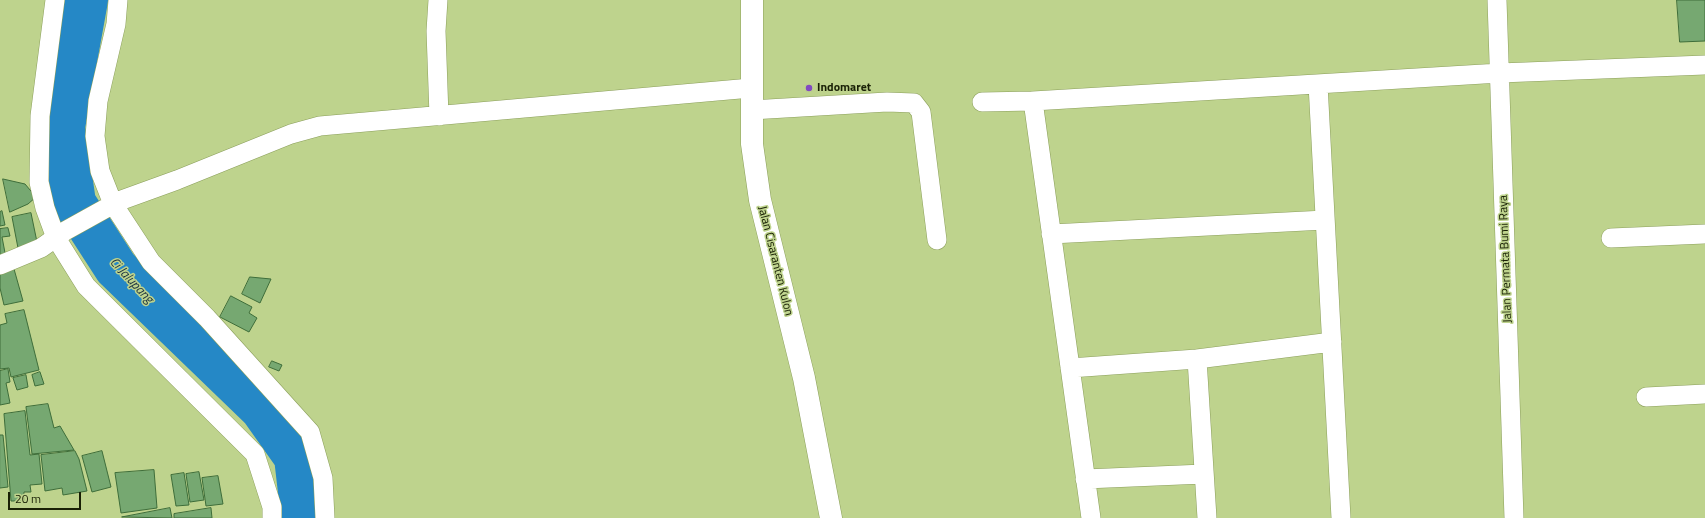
<!DOCTYPE html>
<html>
<head>
<meta charset="utf-8">
<style>
	body { margin:0 }
	#map { position:relative; width:1705px; height:518px; overflow:hidden; background:#bed38d; font-family:"Titillium Web",sans-serif }
	canvas { display:block }
	.scale { position:absolute; left:8px; top:492px; width:73px; height:18px; box-sizing:border-box; border:2px solid #192005; border-top:0; padding-left:5px; font-size:12px; line-height:14px; white-space:nowrap; color:#192005; -webkit-text-stroke:3px #bed38d; paint-order:stroke }
</style>
</head>
<body>
<div id="map">
<canvas width="1705" height="518"></canvas>
<div class="scale">20 m</div>
</div>
<script>
const ctx = document.querySelector('canvas').getContext('2d');
ctx.lineJoin = 'round';
function trace(path, color, width, dash) { ctx.strokeStyle = color; ctx.lineWidth = width; ctx.lineCap = dash ? 'butt' : 'round'; ctx.setLineDash(dash || []); ctx.stroke(path); }
function fillPath(path, color) { ctx.fillStyle = color; ctx.fill(path, 'evenodd'); }
function drawText(font, color, halo, rows, align = 'center') {
  ctx.font = font + ' "Titillium Web",sans-serif'; ctx.lineWidth = 3; ctx.setLineDash([]); ctx.textBaseline = 'middle'; ctx.strokeStyle = halo; ctx.fillStyle = color; for (const [text, x, y, turn = 0] of rows) {
    ctx.save(); ctx.translate(x, y); ctx.rotate((+turn || 0) * Math.PI / 180); ctx.textAlign = isNaN(turn) ? turn : align; if (halo) ctx.strokeText(text, 0, 0); ctx.fillText(text, 0, 0); ctx.restore();
  }
}
trace(new Path2D(`
	M86,0L63,127L74,203L116,268L262,409L296,457L303,518`), '#2588c6', 44);
const building = new Path2D(`
	M1677,0H1705V41L1680,42Z
	M3,179L25,184L36,197L28,204L10,212Z
	M2,211L5,225L0,226V212Z
	M31,213L37,242L18,248L12,217Z
	M8,228L10,236L2,237L6,258L0,259V229Z
	M14,269L23,301L4,305L0,288V273Z
	M250,277L271,279L260,303L242,294Z
	M231,296L252,307L249,313L257,318L249,332L220,317Z
	M24,310L39,370L11,377L9,368L0,369V325L7,323L5,314Z
	M272,361L282,365L279,371L269,367Z
	M8,369L10,382L6,383L10,403L0,405V371Z
	M40,372L44,384L35,386L32,375Z
	M26,375L28,387L17,390L13,378Z
	M48,404L54,428L60,426L74,450L32,454L26,407Z
	M25,411L30,455L39,454L42,484L30,485L31,492H24V501H11L4,414Z
	M0,435H3L8,487L0,488Z
	M75,451L79,459L87,491L63,495L62,488L45,491L41,455Z
	M102,451L111,487L92,492L82,456Z
	M154,470L157,508L121,513L115,473Z
	M199,472L204,500L190,502L186,474Z
	M184,473L189,505L176,506L171,475Z
	M218,476L223,504L206,506L202,478Z
	M170,508L172,518L122,517Z
	M211,508L212,518H174V514Z`);
fillPath(building, '#76a871');
trace(building, '#3e6d3a', 1);
const minor = new Path2D(`
	M55,0L40,116L39,182L45,208L56,238L86,286L255,454L272,507V518
	M118,0L116,24L98,101L95,136L100,171L113,204L151,262L207,318L310,432L323,478L325,518
	M438,0L436,31L439,116
	M1497,0L1514,518
	M1318,84L1341,518
	M982,102L1033,101
	M751,110L887,102L914,103L921,112L937,240
	M1051,234L1325,220
	M1611,238L1705,234
	M0,265L41,248L65,231L119,201L177,180L291,134L320,126L751,88
	M1070,368L1197,359
	M1646,397L1705,394
	M1085,479L1204,474
	M1091,518L1033,101L1500,73L1705,65
	M1207,518L1197,359L1332,342`);
const secondary = new Path2D(`
	M752,0V144L760,200L804,378L831,518`);
trace(minor, '#8b9f5b', 20);
trace(secondary, '#8b9f5b', 23);
trace(minor, '#fff', 19);
trace(secondary, '#fff', 22);
for (const [x, y, r, color] of [
	[809,88,4,"#824ac1"]
]) { const dot = new Path2D(); dot.arc(x, y, r, 0, 2 * Math.PI); ctx.fillStyle = color; ctx.fill(dot); trace(dot, '#bed38d', 1.5); }
drawText('bold 12px', '#192005', '#bed38d', [
	["Indomaret",817,88]
], 'left');
drawText('12px', '#192005', '#bed38d', [
	["Jalan Permata Bumi Raya",1506,259,-92],
	["Jalan Cisaranten Kulon",775,261,76]
]);
drawText('italic 13px', '#1b303f', '#bed38d', [
	["Ci Jalupang",131,281,47]
]);
</script>
</body>
</html>
